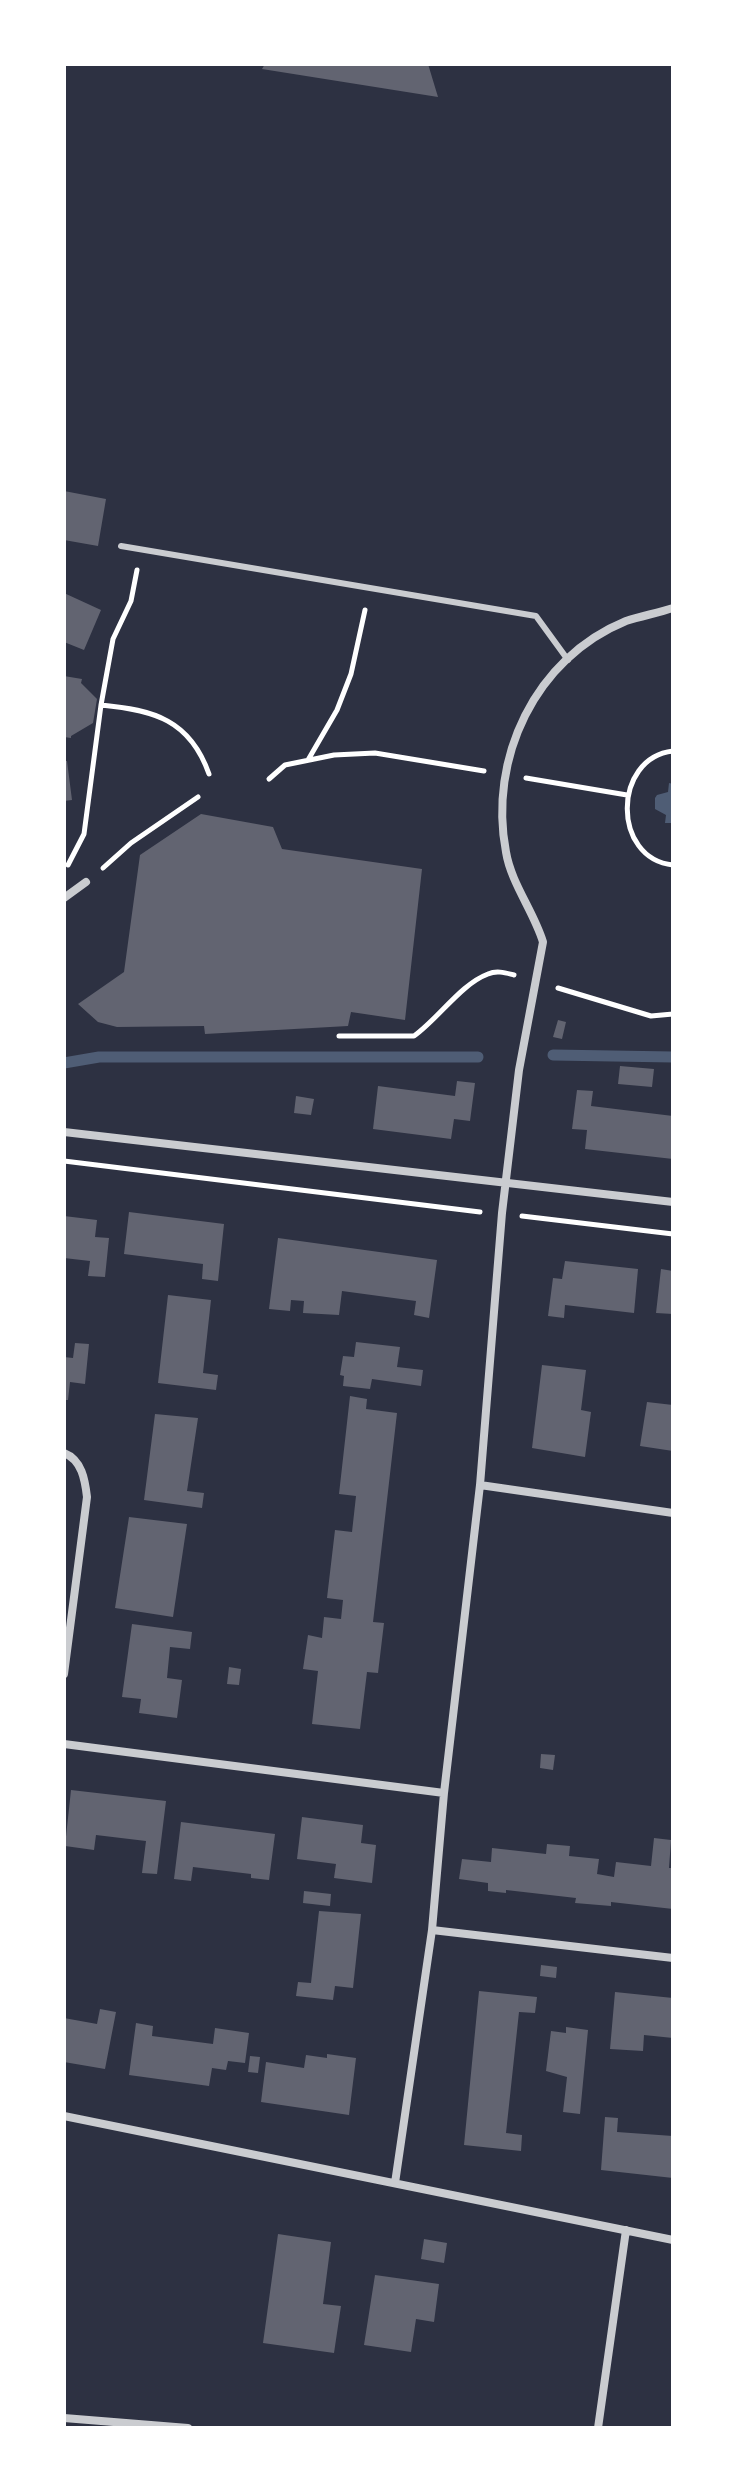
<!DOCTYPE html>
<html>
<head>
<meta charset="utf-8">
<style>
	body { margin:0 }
	#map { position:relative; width:737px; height:2492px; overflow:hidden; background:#2d3142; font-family:"Exo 2",sans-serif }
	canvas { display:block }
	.frame { position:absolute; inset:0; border:66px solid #fff; pointer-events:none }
</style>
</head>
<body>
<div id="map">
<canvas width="737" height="2492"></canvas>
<div class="frame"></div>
</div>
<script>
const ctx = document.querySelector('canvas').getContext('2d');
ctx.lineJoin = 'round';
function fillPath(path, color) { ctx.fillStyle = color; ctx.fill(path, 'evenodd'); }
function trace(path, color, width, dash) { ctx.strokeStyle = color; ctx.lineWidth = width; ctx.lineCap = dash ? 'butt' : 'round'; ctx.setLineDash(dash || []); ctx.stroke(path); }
fillPath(new Path2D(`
	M669,783L673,784V826L672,823H665L666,815L655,809V798L657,795L668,792Z`), '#4f5d75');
trace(new Path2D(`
	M553,1055L673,1057
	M64,1063L99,1057H478`), '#4f5d75', 11);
fillPath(new Path2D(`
	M265,64H428L438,97L262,69Z
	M64,491L106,499L98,546L64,540Z
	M64,593L101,610L84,650L64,642Z
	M64,676L82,679L81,683L97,699L93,723L71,736V738L64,737Z
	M64,761H67L72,800L64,801Z
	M201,814L273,827L282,849L422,869L405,1020L351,1012L348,1026L205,1034L204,1026L117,1027L98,1022L78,1004L124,972L140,855Z
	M558,1020L566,1022L562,1039L553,1037Z
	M620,1066L654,1069L652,1087L618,1084Z
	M457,1081L475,1083L470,1121L454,1119L451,1139L373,1129L378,1086L455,1096Z
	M577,1090L593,1091L591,1106L673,1116V1159L585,1149L587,1130L572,1129Z
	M296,1096L314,1099L311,1115L294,1113Z
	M129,1212L224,1224L218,1281L202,1279L203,1264L124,1254Z
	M64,1216L97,1220L95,1237L109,1238L105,1277L88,1276L90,1261L64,1258Z
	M278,1238L437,1260L429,1318L414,1315L416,1301L342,1291L339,1315L303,1313L304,1301L291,1300L290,1311L269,1309Z
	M565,1261L638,1269L634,1313L565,1305L564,1318L548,1316L553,1278L562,1279Z
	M661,1269L673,1271V1314L656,1313Z
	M168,1295L211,1300L203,1373L218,1375L216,1390L158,1383Z
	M356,1342L400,1347L397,1367L423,1370L421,1386L372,1379L370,1389L343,1386L344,1376L340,1375L343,1356L354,1357Z
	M75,1343L89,1344L85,1384L70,1382L68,1400H64V1357L73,1358Z
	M542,1365L586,1370L581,1410L591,1412L585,1457L532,1448Z
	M350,1396L367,1399L366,1409L397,1413L373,1622L384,1623L378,1673L367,1672L360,1729L312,1724L318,1671L303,1669L308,1635L322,1638L324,1617L341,1619L343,1600L327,1598L335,1530L352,1532L356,1496L339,1494Z
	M647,1402L673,1405V1451L640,1446Z
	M155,1414L198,1418L187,1491L204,1493L202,1508L144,1500Z
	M129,1517L187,1524L173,1617L115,1608Z
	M132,1624L192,1632L190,1649L170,1647L167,1678L182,1680L177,1718L139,1713L141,1699L122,1697Z
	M229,1667L241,1669L239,1685L227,1684Z
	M541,1754L555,1755L553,1770L540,1768Z
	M71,1790L166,1801L157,1874L142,1873L146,1841L96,1835L94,1850L65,1846Z
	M302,1817L363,1825L361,1843L376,1845L372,1883L334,1878L336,1864L297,1859Z
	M181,1822L275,1834L269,1880L251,1878V1874L193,1867L191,1881L174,1879Z
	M654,1838L671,1840L669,1868H673V1909L611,1902V1906L575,1903L576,1898L506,1890V1893L488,1891V1883L459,1879L462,1859L491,1862L492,1848L546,1854L547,1844L570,1846L569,1856L599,1859L597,1874L614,1877L616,1862L651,1866Z
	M304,1891L331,1894L330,1906L303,1903Z
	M319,1911L361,1914L353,1988L335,1986L333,2000L296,1996L298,1982L311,1983Z
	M541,1965L557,1967L556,1978L540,1976Z
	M479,1991L537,1997L535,2013L519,2012L506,2133L522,2135L521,2151L464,2145Z
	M615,1992L673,1998V2038L644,2035L643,2051L610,2049Z
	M100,2009L116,2012L105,2069L64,2062V2018L97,2024Z
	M136,2023L153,2026L152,2036L213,2044L215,2028L249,2033L245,2063L228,2061L226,2070L212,2068L209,2086L129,2075Z
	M566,2027L588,2030L580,2114L563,2112L567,2077L546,2071L551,2031L566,2033Z
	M327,2054L356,2058L349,2115L261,2102L266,2062L304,2068L306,2055L327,2058Z
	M250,2056L260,2057L258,2073L248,2072Z
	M605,2117L618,2118L617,2132L673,2136V2178L601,2170Z
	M278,2234L331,2242L323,2304L341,2306L334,2353L263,2343Z
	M424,2239L447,2243L444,2263L421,2259Z
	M375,2275L439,2284L434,2322L416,2319L411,2352L364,2345Z`), '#626471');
trace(new Path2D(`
	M101,705C154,710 190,720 209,774
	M673,751C612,758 612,859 673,865
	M308,760L337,710L351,674L365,610
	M526,778L627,795
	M269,779L285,765L334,755L375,753L484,771
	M68,865L84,834L101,705L113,639L131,601L137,570
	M103,868L131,843L198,797
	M558,988L651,1016L673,1014
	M339,1036H414C438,1019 461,984 488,974C497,970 506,973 514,975
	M64,1161L480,1212
	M522,1216L673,1234`), '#fff', 5);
trace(new Path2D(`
	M121,546L536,616L568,660`), '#caccd0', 6);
trace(new Path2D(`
	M64,898L86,882
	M64,1132L673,1202
	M64,1453C82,1460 85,1480 87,1497L64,1674
	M480,1485L673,1513
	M64,1744L444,1793
	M432,1930L673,1958
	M64,2116L673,2240
	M395,2183L432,1930L444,1793L480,1485L502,1213L519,1070L543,942C534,912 511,883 506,852C488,759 535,658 626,621C641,616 658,613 673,608
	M64,2418L188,2428
	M598,2428L626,2230`), '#caccd0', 8);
</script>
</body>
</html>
